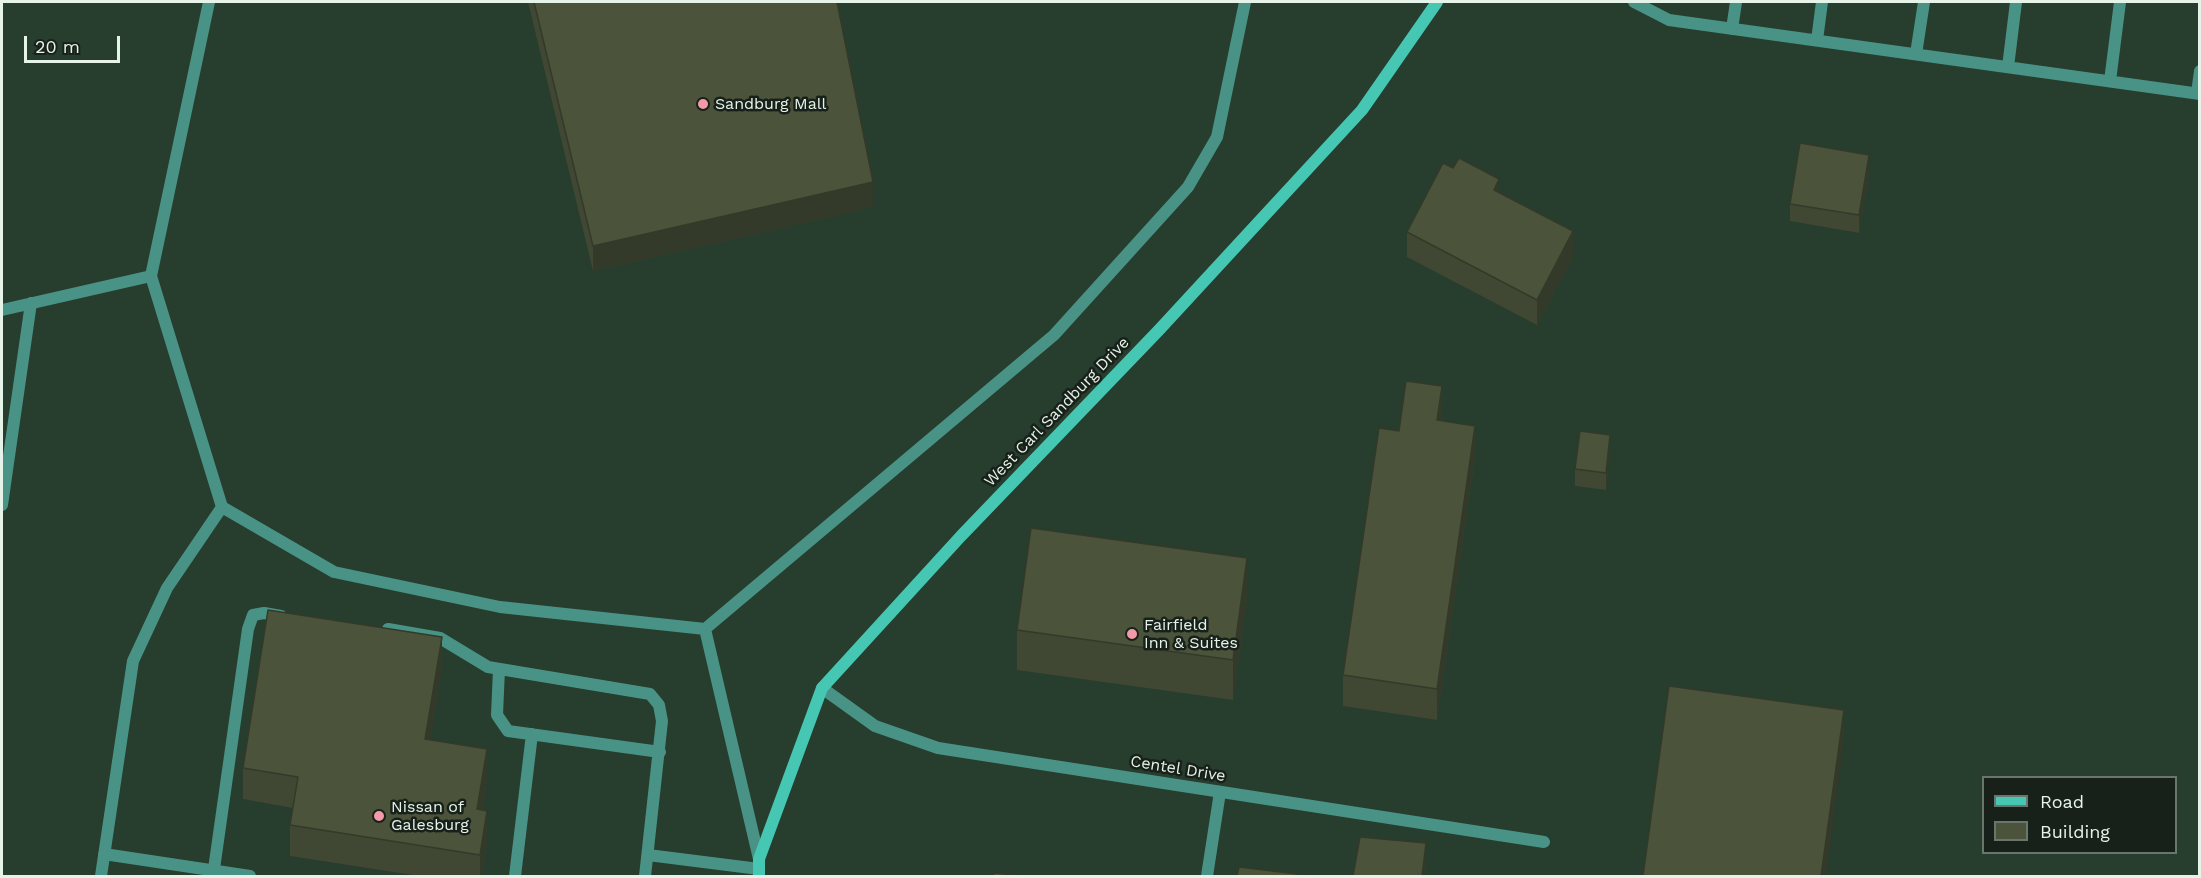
<!DOCTYPE html>
<html>
<head>
<meta charset="utf-8">
<style>
	body { margin:0 }
	#map { position:relative; width:2201px; height:878px; overflow:hidden; background:#273d2d; font-family:"Work Sans",sans-serif }
	canvas { display:block }
	.frame { position:absolute; inset:0; border:3px solid #e6f3e8; pointer-events:none }
	.legend { position:absolute; left:1982px; top:776px; width:195px; height:78px; box-sizing:border-box; background:#17211a; border:2px solid #6a756c; margin:0; padding:8px 10px; list-style:none; font-size:18px; color:#e6f3e8 }
	.legend li { display:flex; align-items:center; gap:12px; height:30px }
	.legend b { width:30px; border:2px solid #6a756c }
	.scale { position:absolute; left:24px; top:36px; width:96px; height:27px; box-sizing:border-box; border:3px solid #e6f3e8; border-top:0; padding-left:8px; font-size:18px; line-height:21px; white-space:nowrap; color:#e6f3e8; -webkit-text-stroke:4px #17211a; paint-order:stroke }
</style>
</head>
<body>
<div id="map">
<canvas width="2201" height="878"></canvas>
<div class="frame"></div>
<ul class="legend">
<li><b style="height:8px;background:#45c7b3"></b>Road</li>
<li><b style="height:16px;background:#4b533b"></b>Building</li>
</ul>
<div class="scale">20 m</div>
</div>
<script>
const ctx = document.querySelector('canvas').getContext('2d');
ctx.lineJoin = 'round';
function trace(path, color, width, dash) { ctx.strokeStyle = color; ctx.lineWidth = width; ctx.lineCap = dash ? 'butt' : 'round'; ctx.setLineDash(dash || []); ctx.stroke(path); }
function fillPath(path, color) { ctx.fillStyle = color; ctx.fill(path, 'evenodd'); }
function drawText(font, color, halo, rows, align = 'center') {
  ctx.font = font + ' "Work Sans",sans-serif'; ctx.lineWidth = 5; ctx.setLineDash([]); ctx.textBaseline = 'middle'; ctx.strokeStyle = halo; ctx.fillStyle = color; for (const [text, x, y, turn = 0] of rows) {
    ctx.save(); ctx.translate(x, y); ctx.rotate((+turn || 0) * Math.PI / 180); ctx.textAlign = isNaN(turn) ? turn : align; if (halo) ctx.strokeText(text, 0, 0); ctx.fillText(text, 0, 0); ctx.restore();
  }
}
trace(new Path2D(`
	M209,2L151,276L222,507L334,572L500,607L705,629L1054,335L1188,187L1217,137L1245,2
	M1634,2L1669,20L2200,94
	M1732,29L1736,2
	M1817,40L1822,2
	M1916,54L1924,2
	M2008,67L2016,2
	M2110,81L2120,2
	M2197,93L2200,71
	M2,310L151,276
	M2,505L31,303
	M388,629L440,638L488,667L650,694L659,705L662,721L645,876
	M705,629L759,859
	M499,669L497,715L508,731L660,752
	M104,854L250,876
	M648,855L759,869
	M101,876L133,661L167,588L222,507
	M213,876L248,629L253,615L264,613L281,616
	M515,876L532,734
	M1207,876L1220,792`), '#499386', 12);
trace(new Path2D(`
	M822,688L875,726L938,748L1544,842`), '#499386', 12);
trace(new Path2D(`
	M759,876V859L822,688L961,536L1159,330L1362,110L1437,2`), '#45c7b3', 12);
fillPath(new Path2D(`
	M528,2H837L873,207L593,271Z
	M1453,168L1499,192L1573,256L1537,325L1407,257V232Z
	M1869,173L1859,233L1790,221V204Z
	M1442,417V421L1475,457L1437,720L1343,706V675L1399,431Z
	M1610,452L1606,490L1575,486V469Z
	M1247,598L1233,700L1017,670V630Z
	M442,668L430,740L487,780L482,810L487,842L482,876H419L290,856V825L293,808L243,799V768Z`), '#404733');
fillPath(new Path2D(`
	M1869,155V173L1859,233V215Z
	M1499,179V204L1494,190Z
	M873,182V207L593,271V246Z
	M1573,231V256L1537,325V300Z
	M1442,386V417L1437,451V420Z
	M1475,426V457L1437,720V689Z
	M1610,435V452L1606,490V473Z
	M1247,558V598L1233,700V660Z
	M442,637V668L425,770V739Z
	M1844,710V741L1826,876H1821Z
	M487,749V780L477,841V809Z
	M487,811V842L482,876H480V855Z
	M1426,843V874L1425,876H1422Z`), '#343a29');
const building = new Path2D(`
	M534,2H837L873,182L593,246Z
	M1800,143L1869,155L1859,215L1790,204Z
	M1459,158L1499,179L1494,190L1573,231L1537,300L1407,232L1443,163L1453,168Z
	M1406,381L1442,386L1437,420L1475,426L1437,689L1343,675L1379,428L1399,431Z
	M1580,431L1610,435L1606,473L1575,469Z
	M1031,528L1247,558L1233,660L1017,630Z
	M268,610L442,637L425,739L487,749L477,809L487,811L480,855L290,825L298,777L243,768Z
	M1669,686L1844,710L1821,876H1643Z
	M1360,837L1426,843L1422,876H1353Z
	M1239,867L1313,876H1237Z
	M994,873L1023,876H993Z`);
fillPath(building, '#4b533b');
trace(building, '#343a29', 1.5);
for (const [x, y, r, color] of [
	[703,104,6,"#f39aa9"],
	[1132,634,6,"#f39aa9"],
	[379,816,6,"#f39aa9"]
]) { const dot = new Path2D(); dot.arc(x, y, r, 0, 2 * Math.PI); ctx.fillStyle = color; ctx.fill(dot); trace(dot, '#17211a', 2); }
drawText('16px', '#e6f3e8', '#17211a', [
	["Sandburg Mall",715,104],
	["Fairfield",1144,625],
	["Inn & Suites",1144,643],
	["Nissan of",391,807],
	["Galesburg",391,825]
], 'left');
drawText('16px', '#e6f3e8', '#17211a', [
	["West Carl Sandburg Drive",1057,412,-46],
	["Centel Drive",1178,769,9]
]);
</script>
</body>
</html>
